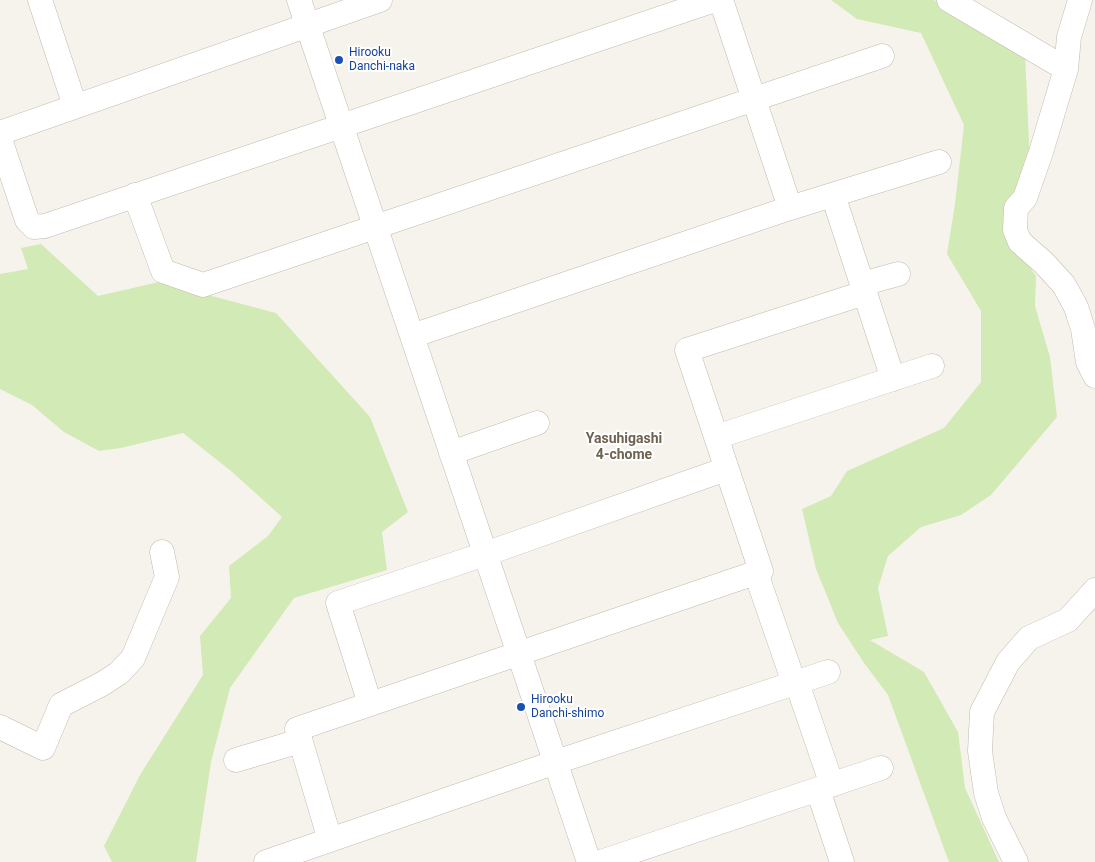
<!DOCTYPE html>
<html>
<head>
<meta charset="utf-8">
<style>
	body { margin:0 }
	canvas { display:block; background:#f6f3ec }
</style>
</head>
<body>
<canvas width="1095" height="862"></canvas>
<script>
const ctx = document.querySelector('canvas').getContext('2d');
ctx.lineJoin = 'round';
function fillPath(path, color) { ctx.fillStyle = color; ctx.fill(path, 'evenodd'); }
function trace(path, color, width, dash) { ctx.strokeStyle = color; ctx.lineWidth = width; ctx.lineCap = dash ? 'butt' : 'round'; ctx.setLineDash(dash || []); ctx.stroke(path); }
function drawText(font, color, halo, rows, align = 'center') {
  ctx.font = font + ' Roboto,sans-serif'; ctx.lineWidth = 4; ctx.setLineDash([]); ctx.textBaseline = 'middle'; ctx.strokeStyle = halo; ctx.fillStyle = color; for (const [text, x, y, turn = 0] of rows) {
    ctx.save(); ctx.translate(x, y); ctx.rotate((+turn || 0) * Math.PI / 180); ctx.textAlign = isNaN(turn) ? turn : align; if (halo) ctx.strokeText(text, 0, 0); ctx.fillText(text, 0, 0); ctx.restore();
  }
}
fillPath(new Path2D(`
	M831,0H934L1025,52L1030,165L1018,250L1036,276L1035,306L1050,357L1057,417L991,495L961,515L921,527L888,556L878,588L888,636L870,640L924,672L958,732L965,788L999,862H949L888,695L864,663L838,623L816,569L802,509L831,496L847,471L944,428L981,382V311L947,254L955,204L964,125L921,33L857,19Z
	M41,244L98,296L159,282L276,313L370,417L408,512L382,532L387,570L294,598L230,688L211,762L196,862H112L104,846L140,775L203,675L200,636L231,598L229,566L268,536L282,517L231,471L183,433L121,448L99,451L64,432L32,405L0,389V274L28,269L21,248Z`), '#d2eab5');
const minor = new Path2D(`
	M40,0L75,106
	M299,0L589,862
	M949,0L1066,69
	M1080,0L1069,37L1066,69L1041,152L1025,198L1016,208L1015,230L1020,242L1044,263L1064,285L1076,307L1083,329L1088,362L1095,376
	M0,133L380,0
	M0,139L27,220L34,227L45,226L715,0
	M135,195L163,271L203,285L882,56
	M833,195L893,379
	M790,208L939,162
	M862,284L898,274
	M412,336L790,208L721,0
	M716,437L932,366
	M451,453L537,423
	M756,573L794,683
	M797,683L832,785
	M370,704L338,603L485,554L726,469
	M0,727L43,748L61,705L102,684L119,673L133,658L167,577L162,552
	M236,760L300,741
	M818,790L842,862
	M330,840L297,729L761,571L687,350L864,293
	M266,862L556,762L828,672
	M601,862L881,768
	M1016,862L994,818L986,793L980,751L982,712L1008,662L1029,638L1068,620L1095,590`);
trace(minor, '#c2bbae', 25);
trace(minor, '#fff', 24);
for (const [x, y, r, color] of [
	[339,60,5,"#1a4fb4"],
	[521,707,5,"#1a4fb4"]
]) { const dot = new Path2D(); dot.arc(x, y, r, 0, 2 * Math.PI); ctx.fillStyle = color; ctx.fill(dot); trace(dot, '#fff', 2); }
drawText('12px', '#164399', '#fff', [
	["Hirooku",349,53],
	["Danchi-naka",349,67],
	["Hirooku",531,700],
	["Danchi-shimo",531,714]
], 'left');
drawText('bold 14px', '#6e6250', '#fff', [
	["Yasuhigashi",624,439],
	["4-chome",624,455]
]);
</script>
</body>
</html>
